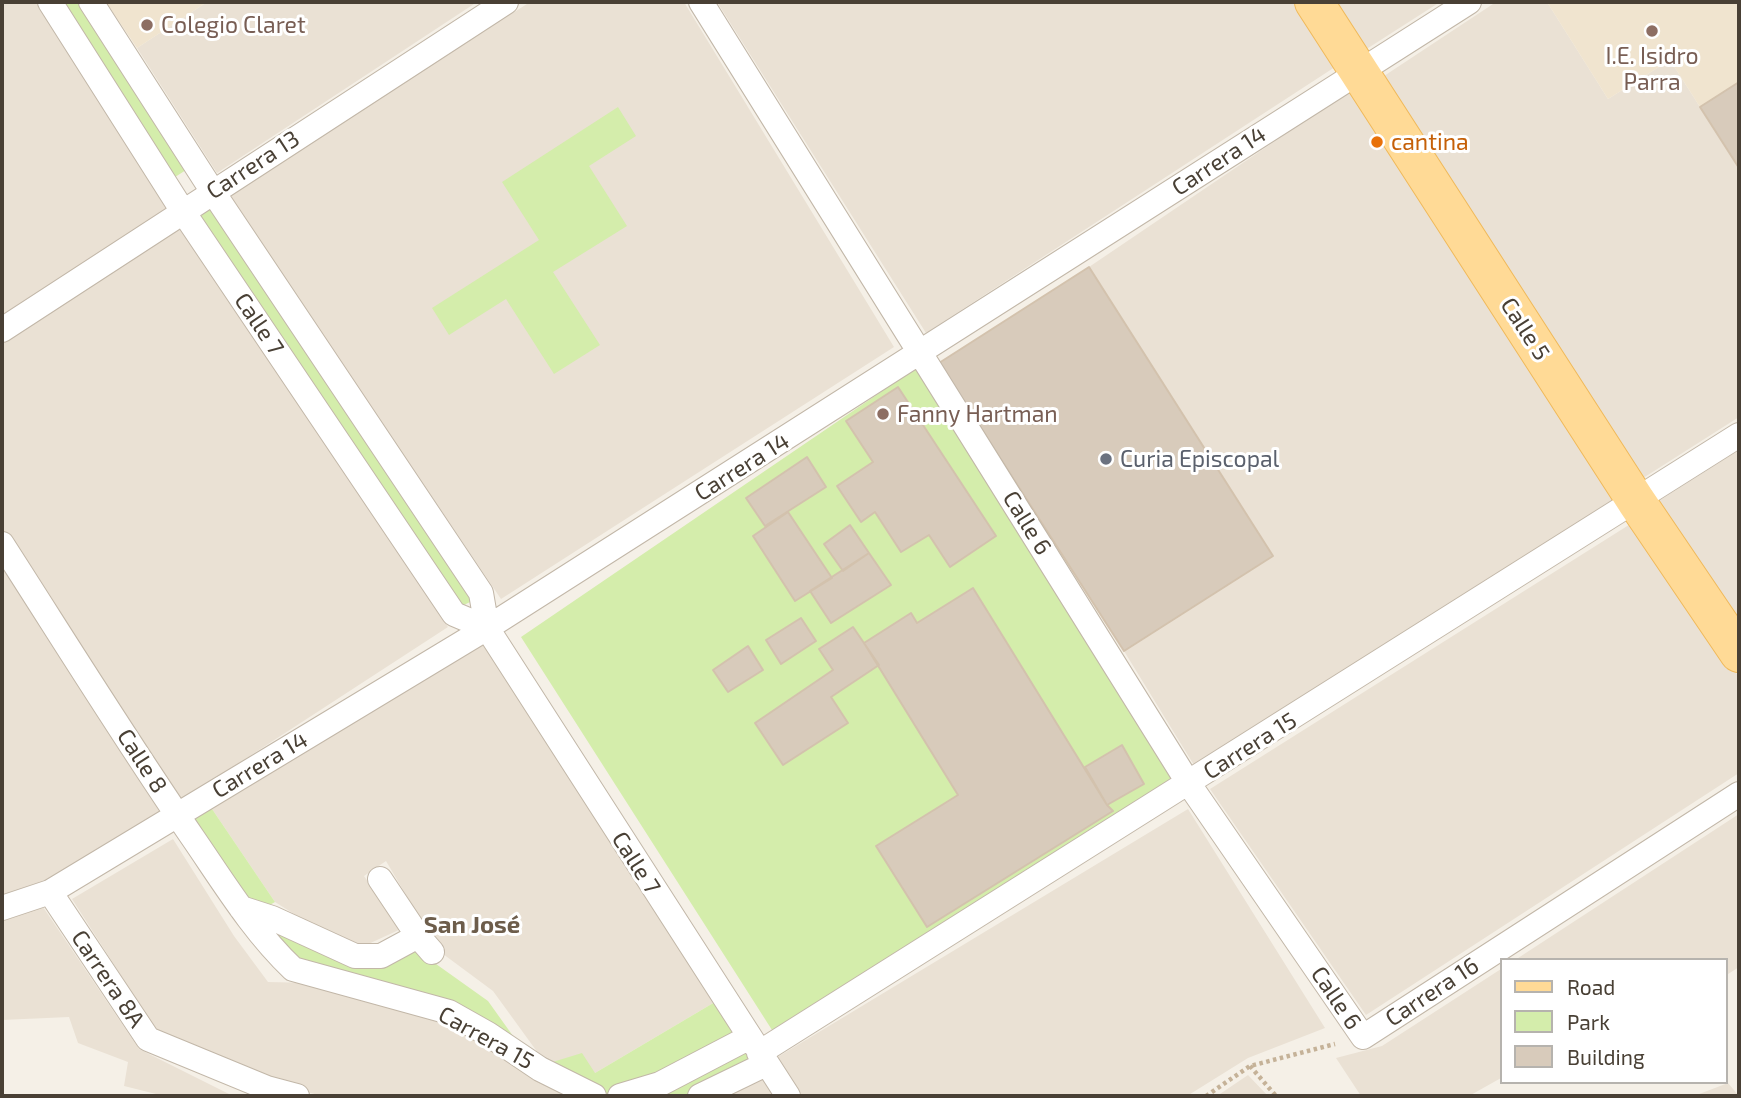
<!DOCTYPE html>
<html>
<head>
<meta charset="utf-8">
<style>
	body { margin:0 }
	#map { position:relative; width:1741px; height:1098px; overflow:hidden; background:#f5f0e7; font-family:"Exo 2",sans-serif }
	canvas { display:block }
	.frame { position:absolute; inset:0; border:4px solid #494035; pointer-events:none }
	.legend { position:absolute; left:1500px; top:958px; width:228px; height:126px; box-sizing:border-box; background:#fff; border:2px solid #b6b3ae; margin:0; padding:9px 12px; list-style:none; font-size:21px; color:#494035 }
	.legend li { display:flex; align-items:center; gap:14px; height:35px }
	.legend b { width:35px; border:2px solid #b6b3ae }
</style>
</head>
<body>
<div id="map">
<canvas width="1741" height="1098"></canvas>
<div class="frame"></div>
<ul class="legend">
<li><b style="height:9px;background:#ffda96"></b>Road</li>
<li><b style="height:19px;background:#d4edab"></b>Park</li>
<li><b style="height:19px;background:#d8cbbb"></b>Building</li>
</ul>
</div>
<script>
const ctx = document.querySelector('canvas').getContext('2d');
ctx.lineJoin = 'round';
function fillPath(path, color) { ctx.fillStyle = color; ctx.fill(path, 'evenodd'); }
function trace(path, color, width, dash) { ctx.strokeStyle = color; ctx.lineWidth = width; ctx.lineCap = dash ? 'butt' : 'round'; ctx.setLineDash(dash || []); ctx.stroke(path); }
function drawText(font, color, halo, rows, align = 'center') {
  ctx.font = font + ' "Exo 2",sans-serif'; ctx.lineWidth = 6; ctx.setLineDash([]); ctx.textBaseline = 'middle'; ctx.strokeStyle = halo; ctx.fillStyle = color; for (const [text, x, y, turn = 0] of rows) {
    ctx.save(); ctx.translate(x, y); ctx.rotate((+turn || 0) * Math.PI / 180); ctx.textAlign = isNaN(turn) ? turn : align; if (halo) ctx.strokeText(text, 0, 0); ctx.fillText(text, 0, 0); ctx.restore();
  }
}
fillPath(new Path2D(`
	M2,2H42L173,207L2,319Z
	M207,2H477L217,173L137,48Z
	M530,2H684L894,347L501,599L228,196Z
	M717,2H1293L1335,67L926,333Z
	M1335,2H1440L1365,50Z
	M1496,2H1547L1608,99L1670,60L1739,168V417L1640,480L1381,78Z
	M1355,87L1621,496L1197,770L1124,651L1273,556L1089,267Z
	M179,226L448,627L179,802L2,529V342Z
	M1739,450V630L1654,504Z
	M1632,523L1739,677V773L1366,1015L1210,789Z
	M2,563L163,812L46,883L2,898Z
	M485,640L715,1002L595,1073L546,1064L493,991L439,951L386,861L364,876L401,929L353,951L275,902L210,806Z
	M1188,809L1325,1028L1248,1058L1187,1096H802L776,1058Z
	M1739,814V967L1725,976V960H1515Z
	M173,839L234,936L268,982L313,983L443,1020L541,1075L563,1096H322L284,1086L156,1030L72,899Z
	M43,907L139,1049L233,1096H164L124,1086L128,1062L78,1043L69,1017L2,1020V921Z
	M1501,969V1078L1469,1096H1361L1336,1058L1382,1046Z
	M763,1074L779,1096H719Z
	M1248,1075L1268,1096H1217Z
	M1728,1083L1739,1096H1694Z`), '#eae1d4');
fillPath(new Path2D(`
	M106,2H207L137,48Z
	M1547,2H1739V82L1700,107L1670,60L1608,99Z`), '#f0e4cf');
fillPath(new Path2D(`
	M60,2H80L186,170L172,179Z
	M618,107L636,136L589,166L627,226L553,272L600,345L554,374L506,299L449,335L432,308L539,240L502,182Z
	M213,207L472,601L460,607L199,217Z
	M919,366L1176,780L772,1030L521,637Z
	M210,806L275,902L252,915L186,818Z
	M278,920L353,968L416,941L429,959L488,1001L528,1057L487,1030L294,965L256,925Z
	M715,1002L737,1036L660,1078L605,1094L546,1064L582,1053L595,1073Z
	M748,1044L758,1062L686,1096H643Z`), '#d4edab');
const building = new Path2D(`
	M1739,82V168L1700,107Z
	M1089,267L1273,556L1124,651L939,363Z
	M898,387L996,536L950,567L929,535L901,552L875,512L861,522L837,486L873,462L846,421Z
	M807,457L826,487L765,526L746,498Z
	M788,512L832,578L795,601L753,536Z
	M850,525L869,553L843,571L824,544Z
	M869,553L891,585L831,623L810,591Z
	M973,588L1107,805L1113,811L927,927L876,846L958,795L864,643L911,613L917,623Z
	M801,618L816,641L781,664L766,640Z
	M853,627L879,665L831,697L848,723L783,765L755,723L833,670L819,649Z
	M748,646L763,670L728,692L713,670Z
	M1122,745L1144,784L1107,805L1085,767Z`);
fillPath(building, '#d8cbbb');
trace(building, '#d3c2ad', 2);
const street = new Path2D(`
	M50,2L182,210L454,614L487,628
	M91,2L213,192L481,593L487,628L788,1096
	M701,2L1189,784L1363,1037L1739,794
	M2,330L506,2
	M2,544C65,642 127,742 193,838C224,883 253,931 293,969L449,1012L488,1034L540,1069L594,1096
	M380,879L418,936L432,952
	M50,892L148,1039L267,1088L297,1096
	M2,908L50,892L487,628L1469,2
	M241,908L272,918L355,956H381L418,936
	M759,1053L1739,435
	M620,1096L660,1084L748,1038
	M700,1096L766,1064`);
const primary = new Path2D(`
	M1314,2L1636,501L1739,653`);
trace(street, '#c2b7a8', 26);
trace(primary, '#f0b95a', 40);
trace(new Path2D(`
	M1250,1066L1276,1096
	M1206,1096L1250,1066L1335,1044`), '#c5b298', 4.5, [3.5, 3.5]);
trace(street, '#fff', 24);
trace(primary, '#ffda96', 38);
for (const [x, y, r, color] of [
	[147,25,7,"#8d6e63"],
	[1652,31,7,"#8d6e63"],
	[1377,142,7,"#e8710a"],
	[883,414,7,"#8d6e63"],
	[1106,459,7,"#6b7280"]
]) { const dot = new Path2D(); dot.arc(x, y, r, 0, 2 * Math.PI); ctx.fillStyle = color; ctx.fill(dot); trace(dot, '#fff', 2.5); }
drawText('23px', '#785e54', '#fff', [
	["Colegio Claret",161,25],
	["I.E. Isidro",1652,56,"center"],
	["Parra",1652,82,"center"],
	["Fanny Hartman",897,414]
], 'left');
drawText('23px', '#c56008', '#fff', [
	["cantina",1391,142]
], 'left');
drawText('23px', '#494035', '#fff', [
	["Carrera 14",1219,161,-33],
	["Carrera 13",253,165,-33],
	["Calle 7",259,324,56],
	["Calle 5",1525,329,57],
	["Carrera 14",742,467,-32],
	["Calle 6",1027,523,58],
	["Carrera 15",1250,746,-32],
	["Calle 8",142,761,57],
	["Carrera 14",260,765,-31],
	["Calle 7",636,863,57],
	["Carrera 8A",108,979,56],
	["Carrera 16",1432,992,-33],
	["Calle 6",1336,998,56],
	["Carrera 15",486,1038,29]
]);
drawText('23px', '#5b616d', '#fff', [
	["Curia Episcopal",1120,459]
], 'left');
drawText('bold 24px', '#6d5d4b', '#fff', [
	["San José",472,925]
]);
</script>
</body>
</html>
